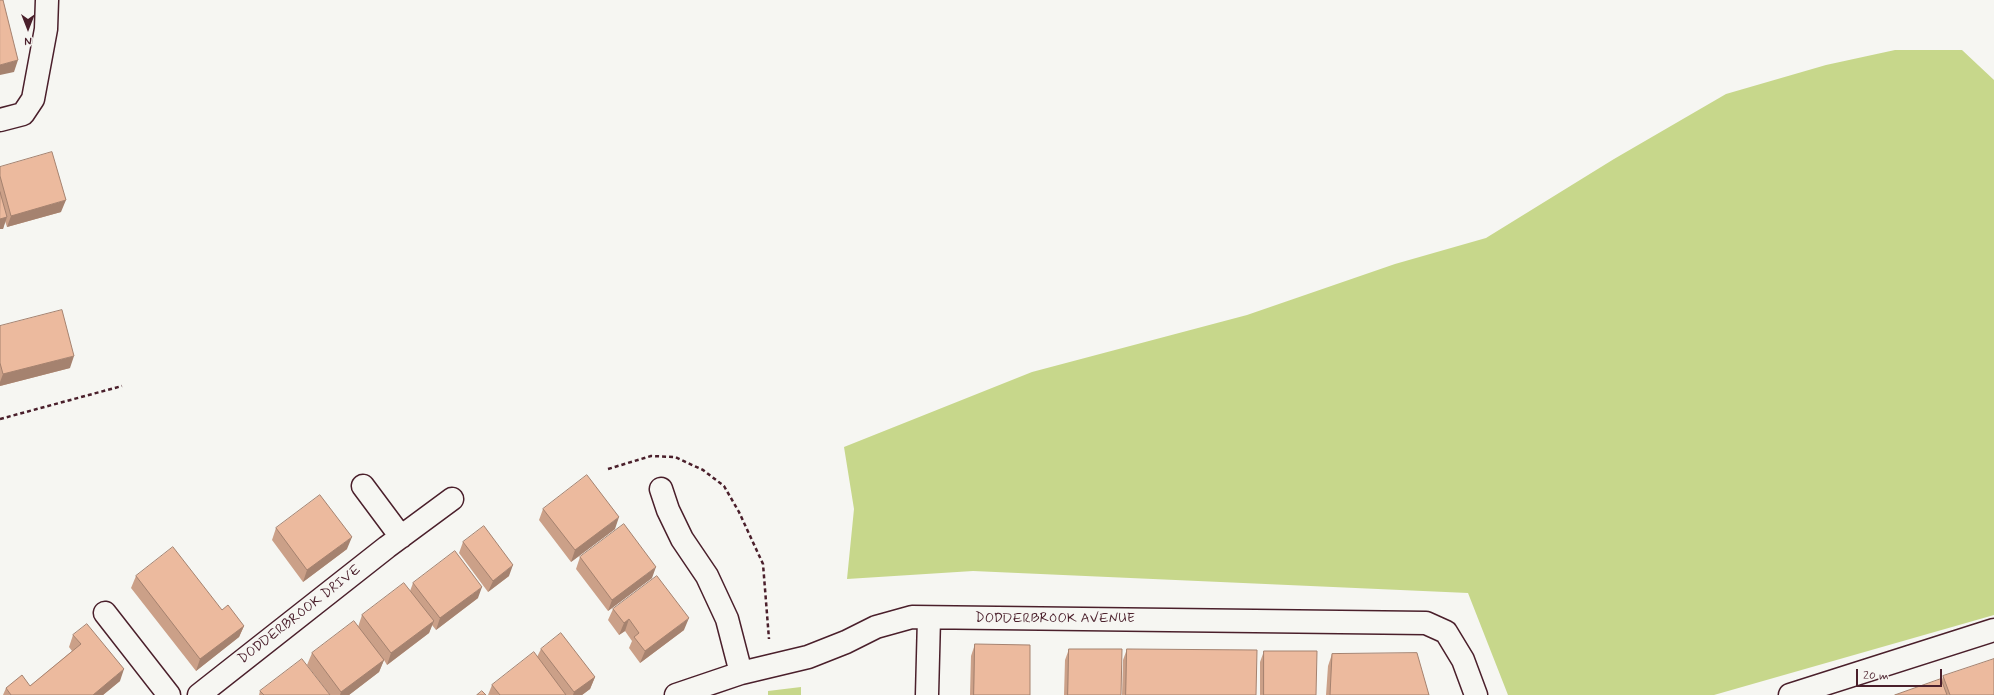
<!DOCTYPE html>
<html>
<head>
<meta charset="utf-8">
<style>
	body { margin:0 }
	#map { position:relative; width:1994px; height:695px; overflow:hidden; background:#f6f6f2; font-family:Mynerve,sans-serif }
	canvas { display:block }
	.north { position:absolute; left:8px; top:8px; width:40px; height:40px; -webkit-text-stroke:3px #f6f6f2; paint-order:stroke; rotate:180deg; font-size:11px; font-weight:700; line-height:16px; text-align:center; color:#4a1f2b }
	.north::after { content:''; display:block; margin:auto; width:14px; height:18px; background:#4a1f2b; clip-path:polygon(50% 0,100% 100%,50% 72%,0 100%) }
	.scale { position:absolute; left:1856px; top:669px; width:86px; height:18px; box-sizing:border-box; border:2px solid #4a1f2b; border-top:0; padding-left:5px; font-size:12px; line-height:14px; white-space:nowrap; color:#4a1f2b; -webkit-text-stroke:3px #f6f6f2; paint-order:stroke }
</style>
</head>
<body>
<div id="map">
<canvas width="1994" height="695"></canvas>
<div class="north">N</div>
<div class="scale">20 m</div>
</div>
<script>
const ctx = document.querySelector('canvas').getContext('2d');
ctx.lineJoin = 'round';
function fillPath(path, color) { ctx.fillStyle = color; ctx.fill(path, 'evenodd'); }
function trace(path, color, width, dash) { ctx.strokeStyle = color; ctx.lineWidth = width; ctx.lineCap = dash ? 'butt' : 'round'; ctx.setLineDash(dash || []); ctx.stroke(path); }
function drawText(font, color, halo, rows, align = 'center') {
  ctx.font = font + ' Mynerve,sans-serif'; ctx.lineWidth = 4; ctx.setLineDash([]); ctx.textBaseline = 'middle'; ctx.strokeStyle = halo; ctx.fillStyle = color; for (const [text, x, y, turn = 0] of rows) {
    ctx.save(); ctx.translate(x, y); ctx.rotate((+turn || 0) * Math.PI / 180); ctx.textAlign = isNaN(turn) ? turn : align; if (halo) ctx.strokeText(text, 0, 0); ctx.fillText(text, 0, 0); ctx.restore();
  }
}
fillPath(new Path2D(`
	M1895,50H1962L1994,80V615L1714,695H1508L1468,593L973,571L847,579L854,509L844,447L1032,372L1247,315L1395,264L1486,238L1614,159L1726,94L1826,65Z
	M801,687V695H768V691Z`), '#c7d78b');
const street = new Path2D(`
	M0,120L23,114L33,99L46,29L47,0
	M363,486L401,537
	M661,489L668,510L682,539L707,576L727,619L741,673
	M105,613L169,695
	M199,695L387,547L452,499
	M676,695L741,673L808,657L846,642L876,627L912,617L1426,623L1446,632L1463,660L1476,695
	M927,695L929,618
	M1790,695L1994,630`);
trace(street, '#4a1f2b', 25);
trace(new Path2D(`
	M0,419L122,386
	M608,469L651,456L675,457L703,470L724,486L739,512L763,564L769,639`), '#4a1f2b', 2.5, [4, 3]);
trace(street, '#f6f6f2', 22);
fillPath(new Path2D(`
	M0,167L61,212L7,227L5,221L3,229H0Z
	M0,326L70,368L0,386Z
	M543,509L615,529L571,562L539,520Z
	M276,528L347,549L303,582L272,540Z
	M463,542L509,576L488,592L459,553Z
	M580,557L652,578L608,611L576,569Z
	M136,576L222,610L244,626L239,637L196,671L131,588Z
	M413,583L478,598L436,630L432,625L429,633L387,665L384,660L379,672L349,695H330L307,665L312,653L358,627L362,615L410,591Z
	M613,609L684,630L640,663L629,648L632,641L625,631L619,635L608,620Z
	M73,635L120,681L103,695H3L6,688L30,686L72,651L69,647Z
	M975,644L1030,695H970L971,656Z
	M541,649L595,677L590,689L582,695H488L492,685L537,657Z
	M1069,649L1121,695H1064L1065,660Z
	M1127,649L1256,695H1122L1123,660Z
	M1264,651L1316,695H1260V662Z
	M1332,654L1429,695H1326L1328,666Z
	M1943,676L1994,695H1895L1942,680Z
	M260,691L330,695H259Z`), '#cba088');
fillPath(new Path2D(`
	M18,60L14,72L0,75V65Z
	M66,200L61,212L7,227L11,216Z
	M7,217L3,229H0V219Z
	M74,356L70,368L0,386V382L3,374Z
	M619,517L615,529L571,562L575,550Z
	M352,537L347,549L303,582L307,570Z
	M513,565L509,576L488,592L493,581Z
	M656,567L652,578L608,611L612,600Z
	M482,587L478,598L436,630L440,618Z
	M689,618L684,630L640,663L645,651Z
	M629,619L625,631L619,635L624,623Z
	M434,621L429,633L387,665L391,653Z
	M244,626L239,637L196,671L200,659Z
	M384,660L379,672L349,695H340L341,692Z
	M124,669L120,681L103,695H93Z
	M595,677L590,689L582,695H573L574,692Z`), '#a5826f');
const building = new Path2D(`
	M0,0H3L18,60L0,65Z
	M52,152L66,200L11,216L0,176V167Z
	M0,192L7,217L0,219Z
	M62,310L74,356L3,374L0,363V326Z
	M587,475L619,517L575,550L543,509Z
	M320,495L352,537L307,570L276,528Z
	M624,524L656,567L612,600L580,557Z
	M484,526L513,565L493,581L463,542Z
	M173,547L222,610L228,605L244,626L200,659L136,576Z
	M455,551L482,587L440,618L413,583Z
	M657,576L689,618L645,651L634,637L639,633L629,619L624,623L613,609Z
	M404,583L434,621L391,653L362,615Z
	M354,621L384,660L341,692L312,653Z
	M87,624L124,669L93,695H11L6,688L22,675L30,686L81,644L73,635Z
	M561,633L595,677L574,692L541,649Z
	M975,644L1030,645V695H974Z
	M1069,649H1122L1121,695H1068Z
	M1127,649L1257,650L1256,695H1126Z
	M1264,651H1317L1316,695H1264Z
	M534,652L566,695H500L492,685Z
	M1417,653L1429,695H1330L1332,654Z
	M302,659L330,695H264L260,691Z
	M1994,659V695H1950L1943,676Z
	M1941,679L1947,695H1895Z
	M482,691L486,695H477Z`);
fillPath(building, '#ecba9e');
trace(building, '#a5826f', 1);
drawText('14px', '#4a1f2b', '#f6f6f2', [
	["DODDERBROOK DRIVE",300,615,-38],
	["DODDERBROOK AVENUE",1055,619]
]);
</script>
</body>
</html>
